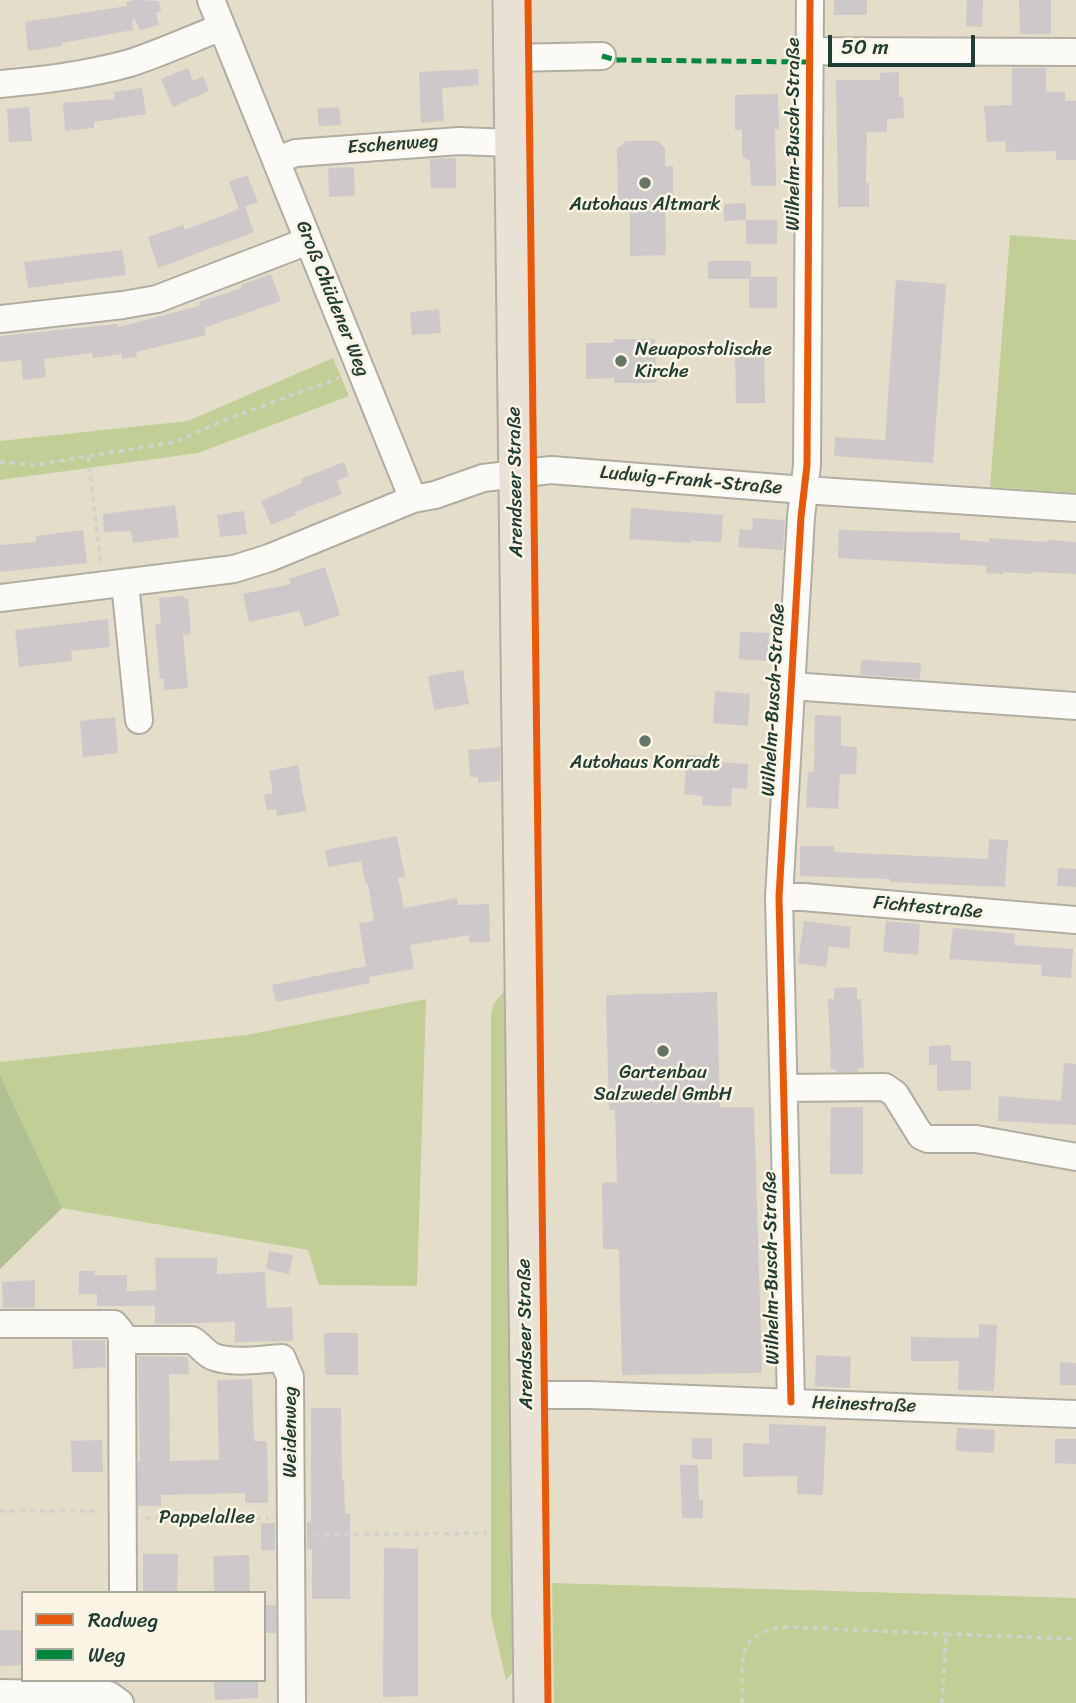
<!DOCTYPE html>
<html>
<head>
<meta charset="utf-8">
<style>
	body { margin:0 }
	#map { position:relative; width:1076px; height:1703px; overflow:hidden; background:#e4ddca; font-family:Sriracha,sans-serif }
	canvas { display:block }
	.legend { position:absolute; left:21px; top:1591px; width:245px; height:91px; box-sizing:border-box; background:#fcf5e5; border:2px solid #a4ab9e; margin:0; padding:9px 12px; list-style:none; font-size:21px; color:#1f3d34 }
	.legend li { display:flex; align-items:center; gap:14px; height:35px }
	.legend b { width:35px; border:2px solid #a4ab9e }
	.scale { position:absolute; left:828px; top:35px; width:147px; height:32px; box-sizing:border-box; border:4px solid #1f3d34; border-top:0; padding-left:9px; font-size:21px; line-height:24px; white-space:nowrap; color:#1f3d34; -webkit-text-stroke:5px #fcf5e5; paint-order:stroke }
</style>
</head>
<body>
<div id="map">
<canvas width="1076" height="1703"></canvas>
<ul class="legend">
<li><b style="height:9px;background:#e8590c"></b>Radweg</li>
<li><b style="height:9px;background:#00873e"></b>Weg</li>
</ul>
<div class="scale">50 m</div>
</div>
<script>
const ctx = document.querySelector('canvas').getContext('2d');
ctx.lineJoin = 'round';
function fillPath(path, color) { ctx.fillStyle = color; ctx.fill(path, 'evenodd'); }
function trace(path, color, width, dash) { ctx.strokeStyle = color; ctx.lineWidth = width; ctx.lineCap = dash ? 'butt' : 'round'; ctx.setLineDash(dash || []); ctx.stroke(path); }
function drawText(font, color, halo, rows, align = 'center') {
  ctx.font = font + ' Sriracha,sans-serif'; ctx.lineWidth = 5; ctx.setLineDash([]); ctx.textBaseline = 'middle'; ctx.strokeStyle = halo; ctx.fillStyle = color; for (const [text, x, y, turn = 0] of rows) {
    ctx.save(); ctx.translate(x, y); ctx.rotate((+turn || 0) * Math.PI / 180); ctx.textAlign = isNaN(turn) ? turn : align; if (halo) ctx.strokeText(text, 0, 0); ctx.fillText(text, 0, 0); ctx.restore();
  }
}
fillPath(new Path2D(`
	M1010,235L1076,240V493L990,487Z
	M333,358L349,396L198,453L0,480V441L188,421Z
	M510,985L521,1649L513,1672L506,1680L491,1616V1015L494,1003Z
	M426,999L417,1286L319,1285L308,1250L62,1208L0,1075V1062L247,1035Z
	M552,1583L1076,1598V1703H554Z`), '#c1cf97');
fillPath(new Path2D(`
	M0,1075L62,1208L0,1269Z`), '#afc190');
fillPath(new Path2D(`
	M135,0L159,1L161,11L156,13L159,25L140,30L135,19L132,20L133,30L62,43V46L28,51L25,22L127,6L126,2Z
	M834,0H867V15H834Z
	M967,0H983L982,27L966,26Z
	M1019,0H1051V34H1020Z
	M188,68L193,81L203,76L209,91L173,107L161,79Z
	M1012,68H1046V92H1065V101H1076V160H1056V151L1006,152L1005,141L987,142L984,106L1012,105Z
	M478,69L479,85L442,88L444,121L421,123L419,72Z
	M899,72V97H903L904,118L887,119V132H867L866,183H869V207H838L836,80H880V73Z
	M142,88L146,114L94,122V128L65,131L63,103L115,99L114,92Z
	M778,94L779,129H775L776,186H751L750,161L742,156V130H735V95Z
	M29,107L32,141L9,142L7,109Z
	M339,107L341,125L319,126L317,109Z
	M626,141H658L665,148V166H673V207H665L666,255L630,256V213L618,201L617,149Z
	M456,158V188H431L430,159Z
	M354,167L355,196L329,197L328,168Z
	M247,175L258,202L245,207L254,232L158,268L148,237L183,225L185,230L239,209L229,182Z
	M746,203V220L724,221V204Z
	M746,220H777V244H746Z
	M122,250L126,275L28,288L24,262Z
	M708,261H751V277H777V308H749V279H708Z
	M271,274L281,301L204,328L206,335L136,352L137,357L122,359L121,354L93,358L92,353L44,359L46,377L23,380L21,360L0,362V336L118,324V327L200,306L199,302L242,288L241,285Z
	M896,280L946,284L933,463L834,456L835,437L885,440Z
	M439,309L441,333L412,335L410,312Z
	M614,339H655L656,383H614L615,378L586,379V343H614Z
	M764,348L765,403H736L735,349Z
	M344,462L349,476L337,481L342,494L295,512L296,515L271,525L261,501L302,483L301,479Z
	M175,505L179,537L133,543L131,531L104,532L103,514Z
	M631,508L723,515L721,542L691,541V543L629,539Z
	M244,511L247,534L220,537L217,515Z
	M753,518L785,520L783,550L738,547L740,529L752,530Z
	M83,530L87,563L0,572V545L36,542V536Z
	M839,530L960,533V540L989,542V538L1048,542L1047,540L1076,542V574L1032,572V574L1003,572V574L986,573L987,566L838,558Z
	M325,567L340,615L305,627L299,611L249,622L243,594L291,584L289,579Z
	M184,596V599L188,598L191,634L183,635L188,688L164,690V679H160L155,624L161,623L159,598Z
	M108,619L110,647L71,651L72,661L19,667L15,630Z
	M740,632L769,633L767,661L739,659Z
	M861,660L921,663L920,679L860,675Z
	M463,670L469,704L434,710L428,676Z
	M715,691L750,694L748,726L713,723Z
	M815,715L841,716V746L857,747L856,774H840L838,809L806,807L808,772H814Z
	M115,717L118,753L83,757L80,721Z
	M500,747V781L478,783V777H470L468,750Z
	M687,755L705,756V761L748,764L747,789L732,788L731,807L702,805L703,796L684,794Z
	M298,765L306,811L277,816L276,809L267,810L264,795L273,793L269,771Z
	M397,836L405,877L398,878L404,908L457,898L458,905L489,904L490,942H469V935L410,945L414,969L369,977L370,983L276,1002L272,985L366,966L359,923L374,921L368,884L366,885L361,861L328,867L325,850Z
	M989,839L1008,840L1005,887L890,882V879L800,876V846H834V852L988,859Z
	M1058,868L1076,869V887L1057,886Z
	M804,921L851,927L849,949L829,946L826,967L798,963Z
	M886,921L920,924L918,955L883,952Z
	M953,928L1015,934L1014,945L1073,949L1071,978L1041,976L1042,965L949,959Z
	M857,987V999H861L864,1068H858V1072H836V1069H831L828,999H834V988Z
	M717,992L720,1107H754L762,1373L622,1375L619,1249H603L602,1183L617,1182L615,1110H609L606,995Z
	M951,1045V1061H971V1090L937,1091V1065H929V1046Z
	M1064,1063L1076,1064V1125L998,1121L999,1096L1061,1101Z
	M831,1107H863V1174H830Z
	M269,1251L293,1255L289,1274L266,1269Z
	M155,1258H217V1274L265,1272L267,1308L292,1307L293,1341L235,1342V1322L155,1324V1306H97V1294H79V1271H95V1275H127V1291L156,1290Z
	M35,1280V1308H3L2,1282Z
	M979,1324L997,1325L994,1391L958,1390L959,1361H911V1337L979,1338Z
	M324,1333H358V1375H325Z
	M72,1340H105L106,1367L73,1369Z
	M816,1355L851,1357L850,1388L815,1386Z
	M138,1356L188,1357L189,1374H169L170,1461L219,1460L217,1380L252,1379L254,1441H267L268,1503H245V1493L161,1495V1506H138V1462H140Z
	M1060,1362L1076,1363V1385H1060Z
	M311,1408H341L342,1480H344L345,1514H350V1599H312V1549H307V1522H311Z
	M769,1424L826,1426L823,1495L797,1494V1476L743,1477V1443L769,1444Z
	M957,1428L995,1430L994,1453L956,1451Z
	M692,1438H712V1459H692Z
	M1055,1439H1076V1464L1055,1463Z
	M102,1440L103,1472H72L71,1441Z
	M680,1465H698L699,1500H703V1518H682Z
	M261,1523H275V1550H261Z
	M384,1548L418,1549V1696L383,1697Z
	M143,1554H178L177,1593H143Z
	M249,1555L250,1593H214L213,1556Z
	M264,1605H276V1633H264Z
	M0,1630H23V1665L0,1666Z
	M214,1680H258V1698L215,1700Z`), '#cdc8ca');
const minor = new Path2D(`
	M211,0L413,499L435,495L483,478L551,470L804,490L1076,508
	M811,51L1076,52
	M511,58L602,56
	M0,84C44,80 87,75 130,63C161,53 191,39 222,27
	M276,160L296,153L459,141L512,143
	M0,319L123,305L157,299L308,241
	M125,583L139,720
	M0,598L234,569L269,558L413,499
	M791,686L1076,706
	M779,897H803L1076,920
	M784,1088L885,1087L895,1094L921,1136L928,1139H976L1076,1157
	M0,1324H114L120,1331L122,1340H192C201,1345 205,1354 214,1357C234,1364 262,1359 282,1358L290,1377L292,1703
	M122,1340L123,1593
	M527,1395H590L1076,1414
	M791,1402L779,897L801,517L807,465L810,0
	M0,1693L109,1695L120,1703`);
const major = new Path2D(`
	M510,0L531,1703`);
trace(minor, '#b0aea2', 30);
trace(major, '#b0aea2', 37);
trace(new Path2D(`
	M88,457L101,565
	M0,462L35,465L175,442L227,419L339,378
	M0,1511H99
	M146,1518H268
	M314,1535L487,1533
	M742,1703C743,1659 733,1633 787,1627L946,1634
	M942,1703L946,1634L1076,1639`), '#d1d1cd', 3.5, [5, 5]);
trace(minor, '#fbfaf7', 26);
trace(major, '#e9e1d4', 33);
trace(new Path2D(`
	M602,56L616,60L811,62`), '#00873e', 5, [10, 5]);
trace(new Path2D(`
	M528,0L548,1703
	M791,1402L779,897L801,517L807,465L810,0`), '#e8590c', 7);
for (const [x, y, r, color] of [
	[645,183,7,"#647568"],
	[621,361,7,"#647568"],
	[645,741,7,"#647568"],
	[663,1051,7,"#647568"]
]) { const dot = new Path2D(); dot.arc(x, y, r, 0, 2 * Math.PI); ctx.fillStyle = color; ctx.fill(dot); trace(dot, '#fcf5e5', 2.5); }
drawText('19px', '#1f3d34', '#fcf5e5', [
	["Wilhelm-Busch-Straße",794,134,-90],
	["Eschenweg",393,145,-4],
	["Groß Chüdener Weg",332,299,68],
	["Ludwig-Frank-Straße",691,481,5],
	["Arendseer Straße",516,482,-91],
	["Wilhelm-Busch-Straße",774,700,-87],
	["Fichtestraße",928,908,5],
	["Wilhelm-Busch-Straße",772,1268,-91],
	["Arendseer Straße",526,1334,-91],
	["Heinestraße",864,1405,2],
	["Weidenweg",291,1432,-90],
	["Pappelallee",207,1518]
]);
drawText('19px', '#1f3d34', '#fcf5e5', [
	["Autohaus Altmark",645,205],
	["Neuapostolische",635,350,"left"],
	["Kirche",635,372,"left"],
	["Autohaus Konradt",645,763],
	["Gartenbau",663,1073],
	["Salzwedel GmbH",663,1095]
]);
</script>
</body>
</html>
